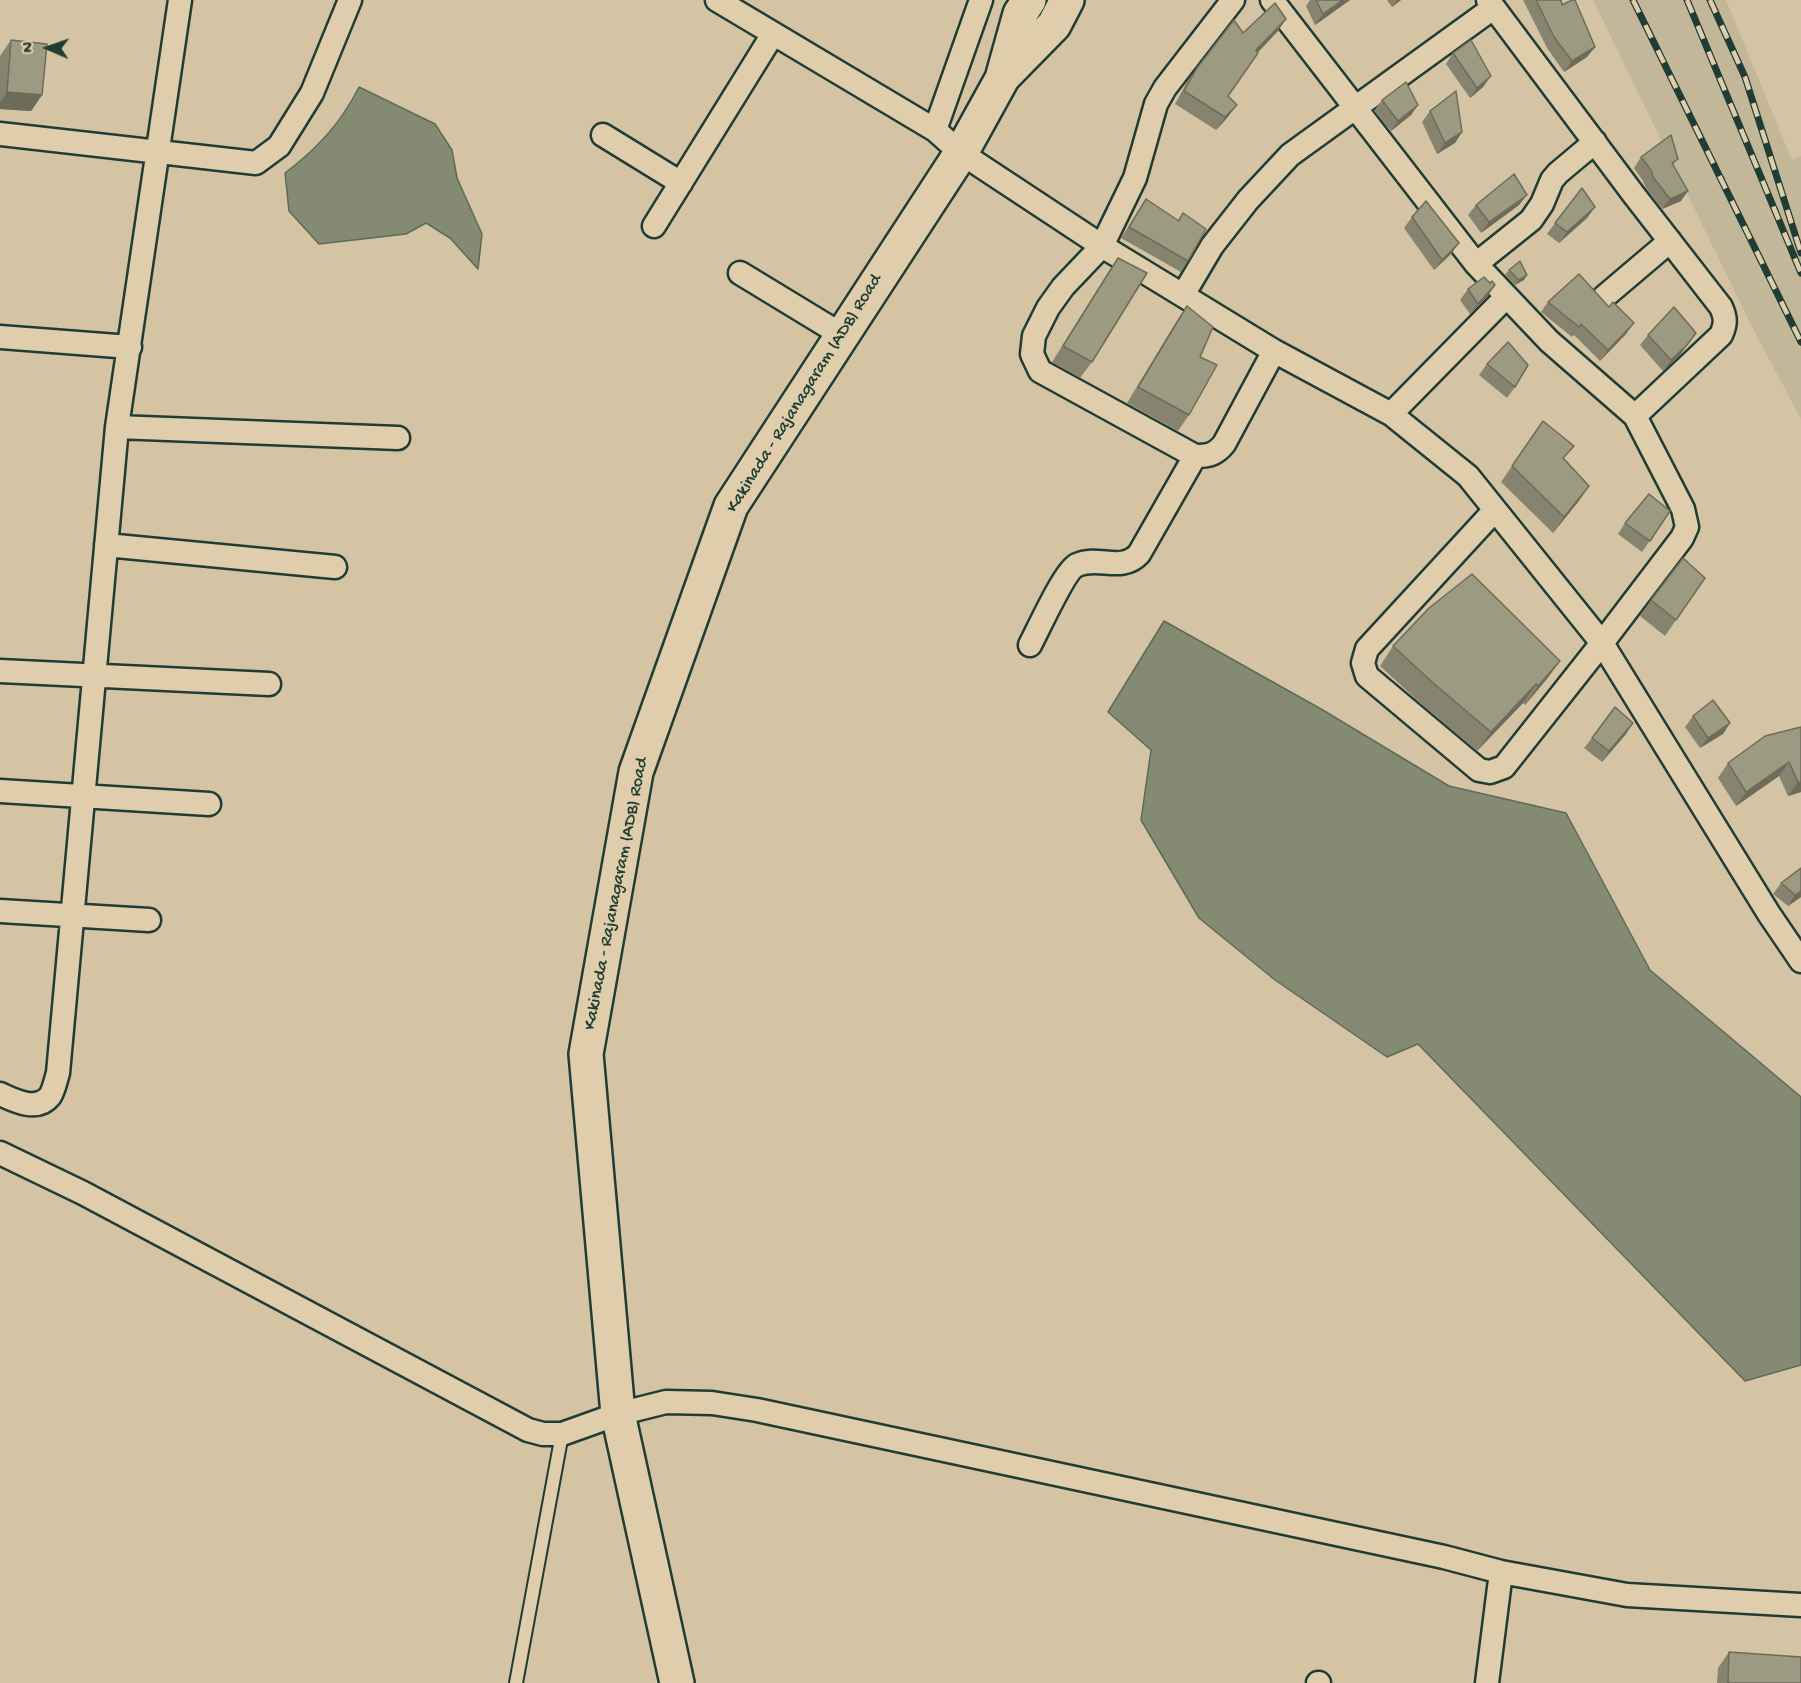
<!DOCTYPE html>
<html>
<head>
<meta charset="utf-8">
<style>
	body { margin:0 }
	#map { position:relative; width:1801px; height:1683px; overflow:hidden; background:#d4c4a4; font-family:"Gochi Hand",sans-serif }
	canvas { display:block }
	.north { position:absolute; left:18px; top:18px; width:60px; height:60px; -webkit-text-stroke:4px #e0cdab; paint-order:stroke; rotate:272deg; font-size:16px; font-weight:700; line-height:24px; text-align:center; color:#1f3d34 }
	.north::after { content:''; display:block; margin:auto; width:21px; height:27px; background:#1f3d34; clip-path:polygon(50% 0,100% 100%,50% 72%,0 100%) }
</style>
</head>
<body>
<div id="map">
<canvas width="1801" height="1683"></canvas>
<div class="north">N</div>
</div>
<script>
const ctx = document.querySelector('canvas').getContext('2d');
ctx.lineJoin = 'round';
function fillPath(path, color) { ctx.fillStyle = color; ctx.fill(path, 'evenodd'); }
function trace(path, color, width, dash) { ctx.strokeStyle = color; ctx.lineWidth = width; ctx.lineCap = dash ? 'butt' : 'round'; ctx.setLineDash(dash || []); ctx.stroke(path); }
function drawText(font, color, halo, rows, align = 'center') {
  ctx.font = font + ' "Gochi Hand",sans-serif'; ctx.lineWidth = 5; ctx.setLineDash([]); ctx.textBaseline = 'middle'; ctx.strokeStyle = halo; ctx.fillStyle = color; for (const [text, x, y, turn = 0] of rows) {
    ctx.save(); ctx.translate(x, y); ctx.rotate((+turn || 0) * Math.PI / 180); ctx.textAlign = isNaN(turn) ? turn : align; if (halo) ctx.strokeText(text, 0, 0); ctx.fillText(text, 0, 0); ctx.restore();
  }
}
fillPath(new Path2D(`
	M1593,0H1726L1792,160L1801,156V419L1752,327Z`), '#c3b79a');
const water = new Path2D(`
	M359,87L435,124L452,150L457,178L482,234L478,269L450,238L426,223L406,234L319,244L289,211L285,173C317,149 341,123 359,87Z
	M1164,621L1321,709L1449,786L1566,813L1650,970L1801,1097V1365L1745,1381L1418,1044L1387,1057L1275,980L1199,918L1141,820L1151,750L1108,712Z`);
fillPath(water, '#858a73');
trace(water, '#5c6b5a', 1.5);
const service = new Path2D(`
	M516,1683L562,1434`);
const minor = new Path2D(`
	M717,0L935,130L961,153L1102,246L1274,351L1391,414L1468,476L1602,643L1769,914L1801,961
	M1233,0L1165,88L1156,104L1135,178L1102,246L1063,287L1048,308L1034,336L1032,354L1040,371L1195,456C1208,456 1215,455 1224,444L1274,351
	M1272,0L1476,264L1549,341L1635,416L1683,509L1687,527L1682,538L1602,643L1504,767L1490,772L1479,770L1367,676L1363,663L1367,649L1495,510
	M1488,0L1634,195L1721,307C1726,318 1726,324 1721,335L1635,416
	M935,130L981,0
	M0,134L256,163L279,146L312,93L350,0
	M603,135L681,183
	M654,226L773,34
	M1476,264L1531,220L1542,204L1552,180L1558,173L1595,142
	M740,273L842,335
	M1183,295L1212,246L1248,200L1290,155L1493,8
	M1604,297L1670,241
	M0,337L130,347
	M1391,414L1506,297
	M117,427L398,438
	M106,545L335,567
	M1030,645C1038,630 1065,570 1077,565C1099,555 1121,573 1139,554L1195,456
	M0,671L269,684
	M0,791L209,804
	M0,911L149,920
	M0,1094C15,1101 37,1112 50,1096C54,1090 56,1079 58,1073L117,427L180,0
	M0,1153L83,1193L528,1430L543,1434H562L618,1414L666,1402L712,1403L757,1410L1444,1557L1501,1572L1627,1595L1801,1605
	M1318,1683H1319
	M1487,1683L1501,1572`);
const primary = new Path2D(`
	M1003,75L1020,14L1029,0
	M677,1683L618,1414L586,1054L636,772L731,506L961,153L1003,77L1054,25L1067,0`);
trace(service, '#1f3d34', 16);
trace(minor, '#1f3d34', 27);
trace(primary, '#1f3d34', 38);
trace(service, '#e0cdab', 12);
trace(minor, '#e0cdab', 22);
trace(primary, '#e0cdab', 33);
const rail = new Path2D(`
	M1633,0L1801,342
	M1687,0L1801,273
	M1710,0L1745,77L1801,253`);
trace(rail, '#1f3d34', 7);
trace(rail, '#e0cdab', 4.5, [14]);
fillPath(new Path2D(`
	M1310,0H1350L1315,25L1306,6Z
	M1387,0H1401L1392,7Z
	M1523,0H1561L1562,5L1595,47L1587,57L1564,72L1547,48Z
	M1286,19L1277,32L1258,52L1228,96L1227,118L1216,130L1175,104L1187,82L1197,68L1243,33Z
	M11,40L42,95L31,111L0,109V56Z
	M1453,53L1483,87L1470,98L1446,64Z
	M1382,100L1418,105L1411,115L1391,131L1374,111Z
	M1430,111L1462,132L1455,143L1437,154L1422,122Z
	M1641,157L1678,159L1673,165L1681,201L1662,209L1646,188L1643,181L1634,168Z
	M1527,195L1519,205L1481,233L1468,215L1476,205Z
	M1146,199L1178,220L1183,213L1188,261L1181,272L1121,238Z
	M1595,207L1587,218L1559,243L1547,234L1555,223Z
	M1412,217L1459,243L1451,254L1434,270L1404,228Z
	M1118,258L1092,362L1080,378L1052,362L1107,274Z
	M1509,270L1524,280L1515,285L1505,275Z
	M1468,289L1488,296L1470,314L1460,300Z
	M1548,302L1626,334L1600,361L1574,335L1572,337L1541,312Z
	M1187,306L1200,357L1189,415L1178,431L1127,403L1176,322Z
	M1696,333L1680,355L1663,371L1640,345L1648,335Z
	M1487,364L1515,387L1507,398L1479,375Z
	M1543,421L1565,459L1589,486L1578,502L1553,533L1501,482Z
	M1670,511L1642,552L1618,534L1625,523Z
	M1705,578L1665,636L1640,616L1651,600Z
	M1393,646L1560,661L1546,680L1525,705L1523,703L1477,751L1418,701L1380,666Z
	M1693,716L1730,723L1723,734L1700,748L1685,727Z
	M1633,723L1626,734L1602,762L1584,748L1592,738Z
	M1801,727V792L1788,796L1779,776L1736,806L1718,778L1728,763Z
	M1801,868V897L1788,906L1773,894L1781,883Z
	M1729,1652L1801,1683H1717L1718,1668Z`), '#86846f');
fillPath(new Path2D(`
	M1343,0H1350L1315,25L1323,14Z
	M1397,0H1401L1392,7Z
	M1286,19L1277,32L1247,64L1256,50Z
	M1595,47L1587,57L1564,72L1572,61Z
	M1491,76L1483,87L1470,98L1477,88Z
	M7,92L42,95L31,111L0,109V102Z
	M1237,105L1227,118L1216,130L1225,117Z
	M1418,105L1411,115L1391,131L1398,121Z
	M1462,132L1455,143L1437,154L1445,143Z
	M1688,191L1681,201L1662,209L1670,199Z
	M1527,195L1519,205L1481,233L1489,222Z
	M1595,207L1587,218L1559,243L1567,232Z
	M1459,243L1451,254L1434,270L1442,260Z
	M1527,275L1524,280L1515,285L1519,280Z
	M1495,285L1488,296L1470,314L1478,304Z
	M1634,323L1626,334L1600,361L1608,350Z
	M1687,345L1680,355L1663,371L1671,360Z
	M1589,486L1578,502L1553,533L1564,517Z
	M1560,661L1546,680L1525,705L1538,686Z
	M1536,684L1523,703L1477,751L1491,732Z
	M1633,723L1626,734L1602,762L1609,751Z
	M1730,723L1723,734L1700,748L1708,738Z
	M1789,762L1779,776L1736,806L1746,792Z
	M1798,782H1801V792L1788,796Z
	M1801,891V897L1788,906L1795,895Z`), '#6d6c5a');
const building = new Path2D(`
	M1316,0H1343L1323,14Z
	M1536,0H1561L1562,5L1572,0H1575L1595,47L1572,61L1554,37Z
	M1275,3L1286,19L1256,50L1258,53L1228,96L1237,105L1225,117L1184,91L1197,68L1234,20L1243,33Z
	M11,40L47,44L42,95L7,92Z
	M1471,40L1491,76L1477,88L1453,53Z
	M1406,82L1418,105L1398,121L1382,100Z
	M1456,91L1462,132L1445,143L1430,111Z
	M1671,135L1678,159L1672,163L1688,191L1670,199L1653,177L1651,170L1641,157Z
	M1514,174L1527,195L1489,222L1476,205Z
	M1582,188L1595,207L1567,232L1555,223Z
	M1146,199L1179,221L1183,213L1206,229L1188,261L1129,227Z
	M1426,201L1459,243L1442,260L1412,217Z
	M1118,258L1147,273L1092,362L1063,346Z
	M1520,261L1527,275L1519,280L1509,270Z
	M1579,274L1609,307L1613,302L1634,323L1608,350L1581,324L1579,327L1548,302Z
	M1484,277L1490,283L1492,281L1495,285L1478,304L1468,289Z
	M1187,306L1213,327L1200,357L1217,365L1189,415L1138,387Z
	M1674,307L1696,333L1687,345L1671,360L1648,335Z
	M1508,342L1528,365L1515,387L1487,364Z
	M1543,421L1574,446L1563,458L1589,486L1564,517L1512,466Z
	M1649,494L1670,511L1650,541L1625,523Z
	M1683,558L1705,578L1676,620L1651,600Z
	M1472,574L1560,661L1538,686L1536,684L1491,732L1432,682L1393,646L1429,608Z
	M1713,700L1730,723L1708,738L1693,716Z
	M1615,707L1633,723L1609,751L1592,738Z
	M1801,727V782H1798L1789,762L1746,792L1728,763L1765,736Z
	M1801,868V891L1795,895L1781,883Z
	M1729,1652L1801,1657V1683H1728Z`);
fillPath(building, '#9c9a81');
trace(building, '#6d6c5a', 1.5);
drawText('18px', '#1f3d34', '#e0cdab', [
	["Kakinada - Rajanagaram (ADB) Road",805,394,-58],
	["Kakinada - Rajanagaram (ADB) Road",617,894,-79]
]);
</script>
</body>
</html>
